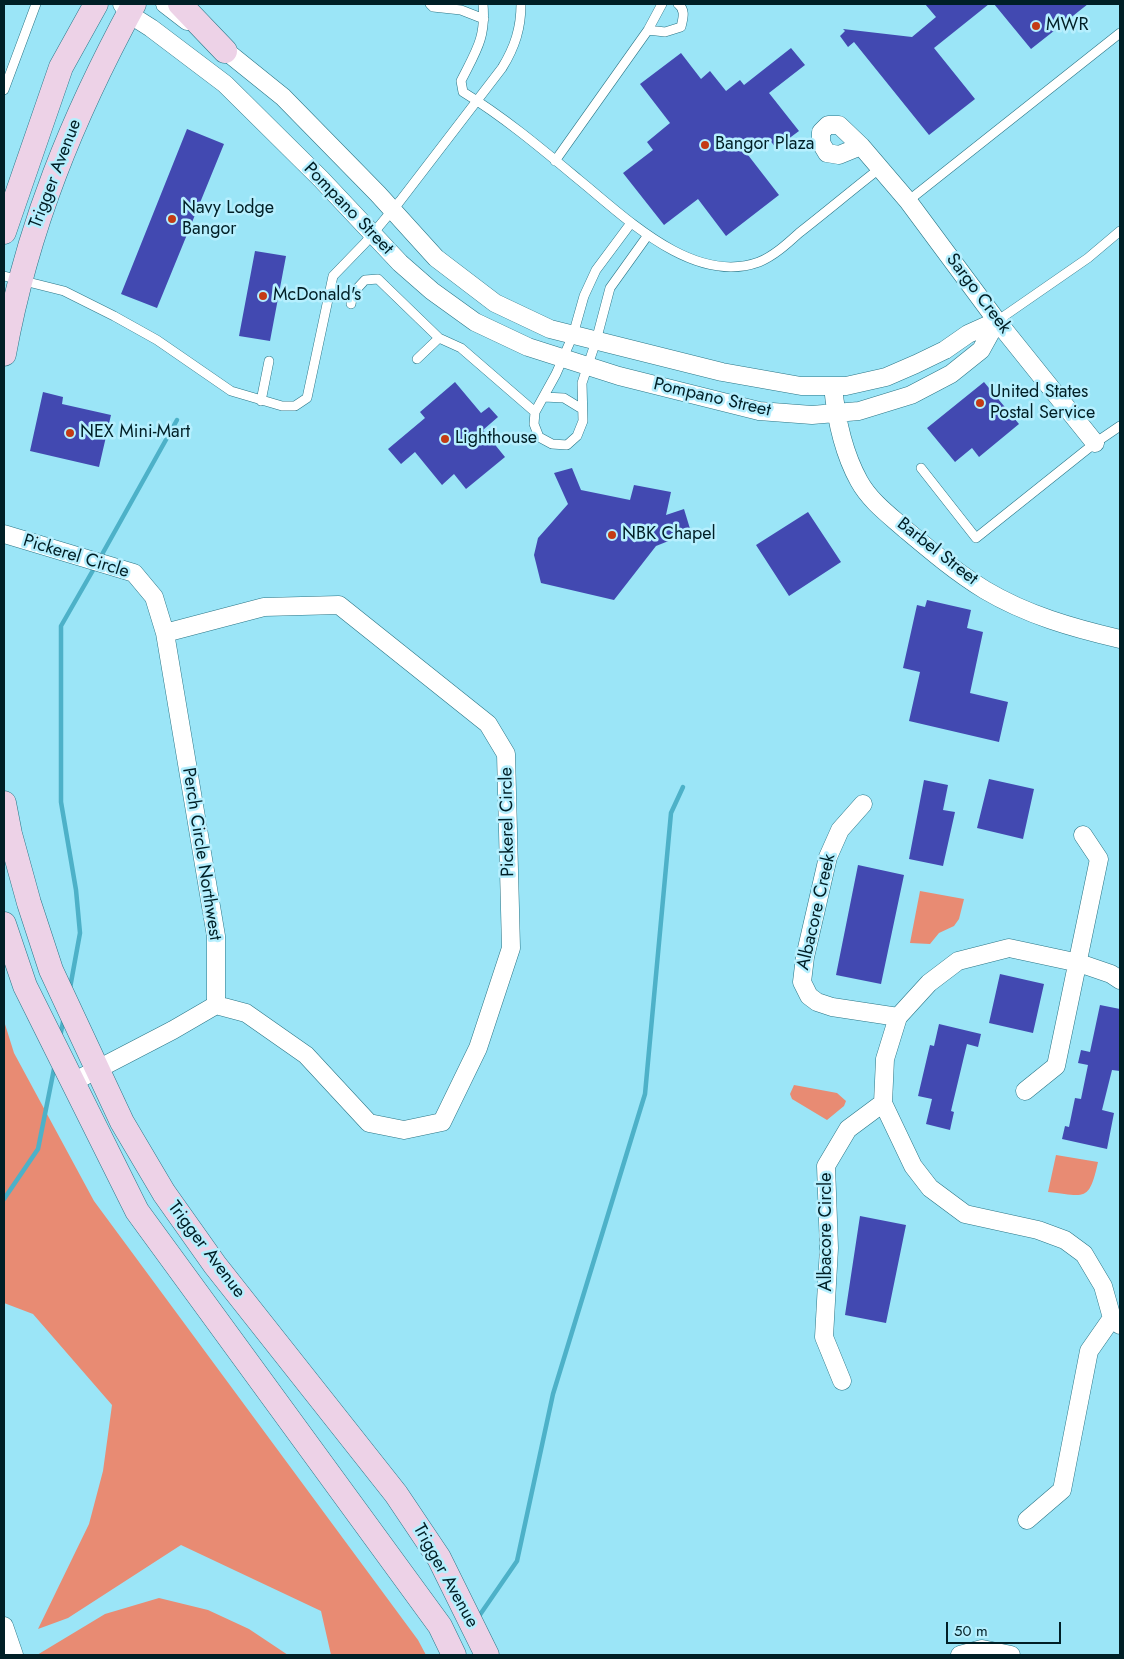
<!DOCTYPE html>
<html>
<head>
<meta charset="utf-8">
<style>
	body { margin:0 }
	#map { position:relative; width:1124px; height:1659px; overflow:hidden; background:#9be5f7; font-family:Jost,sans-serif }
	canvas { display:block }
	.frame { position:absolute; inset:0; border:5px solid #001f26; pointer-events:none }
	.scale { position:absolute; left:946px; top:1622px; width:115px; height:22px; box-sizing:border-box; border:2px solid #001f26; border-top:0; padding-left:6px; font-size:15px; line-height:18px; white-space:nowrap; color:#001f26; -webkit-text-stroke:4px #b6effe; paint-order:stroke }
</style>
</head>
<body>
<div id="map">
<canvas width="1124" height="1659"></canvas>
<div class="frame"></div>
<div class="scale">50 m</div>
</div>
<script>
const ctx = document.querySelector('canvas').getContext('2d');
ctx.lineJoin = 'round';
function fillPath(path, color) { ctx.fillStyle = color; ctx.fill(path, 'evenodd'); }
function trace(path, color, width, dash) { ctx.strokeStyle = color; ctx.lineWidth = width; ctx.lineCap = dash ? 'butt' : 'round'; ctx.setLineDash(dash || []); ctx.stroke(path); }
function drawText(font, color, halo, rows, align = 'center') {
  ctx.font = font + ' Jost,sans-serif'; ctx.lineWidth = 5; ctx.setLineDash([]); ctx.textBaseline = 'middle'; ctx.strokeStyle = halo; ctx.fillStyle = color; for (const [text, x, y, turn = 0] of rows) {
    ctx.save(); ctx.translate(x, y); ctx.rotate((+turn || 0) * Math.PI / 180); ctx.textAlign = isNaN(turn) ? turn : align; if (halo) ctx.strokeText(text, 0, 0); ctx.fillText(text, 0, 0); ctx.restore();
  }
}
fillPath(new Path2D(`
	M920,891L964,899L959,919L954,926L939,933L930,944L910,943Z
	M4,1021L14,1053L94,1201L418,1640L426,1655H331L321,1611L181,1545L68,1618L38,1629L89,1524L103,1471L112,1405L33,1314L4,1303Z
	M794,1085L837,1093L846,1101L844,1106L827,1120L792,1099L790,1094Z
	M1056,1155L1098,1162C1089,1203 1085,1196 1048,1192Z
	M159,1598L208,1610L249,1629L288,1655H37L105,1614Z`), '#e88b73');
trace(new Path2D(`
	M100,558L177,420
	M70,988L80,933L76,890L61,802V626L96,565
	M60,1037L64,1017
	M4,1199L38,1149L55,1064
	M477,1619L517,1561L553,1394L645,1094L671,813L683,787`), '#4db1c8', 4.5);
fillPath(new Path2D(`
	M925,4H989L934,48L975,99L929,135L854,42L848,47L840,36L845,31L843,29L912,37L936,17Z
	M994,4H1088L1031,49Z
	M791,48L805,65L769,93L799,131L776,148L769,139L748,155L779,195L726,236L698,199L664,225L623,173L653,150L647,142L670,123L640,84L681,53L701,79L710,71L726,91L740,80L744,85Z
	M187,129L224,144L157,308L121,294Z
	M255,251L286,256L270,341L239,336Z
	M455,382L481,413L489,407L498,417L483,430L505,457L466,489L454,474L442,485L415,452L401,464L388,449L425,418L420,412Z
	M984,382L1019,424L979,457L972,448L955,462L927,428Z
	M43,392L63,397L62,404L111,415L99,467L30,451Z
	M572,468L581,490L630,500L634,485L671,492L666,515L684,509L691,532L656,546L614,600L541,583L534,555L538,538L568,504L554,473Z
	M808,512L841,562L789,596L756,545Z
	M927,600L971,610L967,628L983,632L970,693L1008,702L999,742L909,721L920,672L903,668L917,605L925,607Z
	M989,779L1034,789L1023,839L977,828Z
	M924,780L948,785L943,810L955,812L943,866L909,859Z
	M858,865L904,875L881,984L836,975Z
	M1000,974L1044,984L1033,1033L989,1023Z
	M1100,1005L1120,1009V1071L1112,1070L1102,1110L1114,1113L1107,1149L1062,1139L1065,1126L1069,1127L1075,1098L1081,1099L1088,1065L1078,1063L1081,1050L1090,1052Z
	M939,1024L981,1034L978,1047L967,1044L951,1111L954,1112L950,1130L926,1124L932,1099L918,1096L930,1045L934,1046Z
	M860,1216L906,1225L886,1323L845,1315Z`), '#4249b1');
const service = new Path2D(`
	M430,4L433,7L461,10L484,19
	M483,4C486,38 476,51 461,81L463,92C504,117 542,149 578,179C625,217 693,286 759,262C774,256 788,243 799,233C826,212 852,190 879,169
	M648,30L665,32L681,27C683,18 686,10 678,4
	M4,90L36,4
	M555,161L648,30L662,4
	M908,201L1120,33
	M631,223L596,270L584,296L573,335L556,374L535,412L534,424L539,437L552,444L567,445L577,436L583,421L582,383L596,341L610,288L648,235
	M4,276L64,291L114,316L157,340L231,391L282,406H295L307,398L333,276L365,243L400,201L502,68C515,47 521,28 521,4
	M351,304L353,293L365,280L378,279L439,338L461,348L535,412
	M997,321L1088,258L1120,231
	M417,359L439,338
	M544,397L564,398L582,409
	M261,401L269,361
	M921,468L976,538L1095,443L1120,426`);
const minor = new Path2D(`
	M122,4L129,14L151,28L225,84L321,179L400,263L432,291L475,322L528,347L619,376L759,411L812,415L859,411L911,395L951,374L981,350L997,321
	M165,4L187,21
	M216,43L283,97L378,194L436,258L495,303L550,329L722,372L801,386H846L886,377L916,364L945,350L968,334L997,321
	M861,146L839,155L827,153L821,143V132L828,125H839L861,146L908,201L997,321L1095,443
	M833,386C836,418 843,452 859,481C870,501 889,515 906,530C931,551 957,573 985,590C1027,615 1073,628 1120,639
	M4,534L134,573L154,597L165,633L216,936V1005
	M165,633L264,607L339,605L488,724L506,754L511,948L478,1048L442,1122L404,1130L369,1123L306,1055L246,1013L216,1005
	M863,804L840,830L828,857L805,957L802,982L809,996L817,1002L832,1007L898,1017
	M1120,980L1111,974L1079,963L1009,948L958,961L929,983L898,1017L885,1059L883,1103L913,1166L930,1188L965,1214L1038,1230L1065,1240L1084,1254L1103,1286L1112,1318L1120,1325
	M73,1082L173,1030L216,1005
	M1025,1091L1056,1066L1099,859L1083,835
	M842,1381L824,1337L829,1248L826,1166L848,1129L883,1103
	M1027,1520L1062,1490L1089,1351L1112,1318
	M4,1626L14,1655
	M960,1655L982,1649L1011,1655`);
const secondary = new Path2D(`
	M180,4L225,51
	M4,232L61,67L96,4
	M4,354C27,228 73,116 134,4
	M4,803L10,834L29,903L51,970L122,1122L164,1193L215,1265L396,1494L439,1558L487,1655
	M4,924L25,986L137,1211L440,1626L454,1655`);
trace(service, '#2a7586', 10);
trace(minor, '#2a7586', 19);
trace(secondary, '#2a7586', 25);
trace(service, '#fff', 9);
trace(minor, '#fff', 18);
trace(secondary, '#edd2e7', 24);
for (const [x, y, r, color] of [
	[1036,26,5,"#c43b14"],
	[705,145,5,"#c43b14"],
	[172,219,5,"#c43b14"],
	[263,296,5,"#c43b14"],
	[980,403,5,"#c43b14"],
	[70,433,5,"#c43b14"],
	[445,439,5,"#c43b14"],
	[612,535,5,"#c43b14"]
]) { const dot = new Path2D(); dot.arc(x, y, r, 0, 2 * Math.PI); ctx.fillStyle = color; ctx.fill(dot); trace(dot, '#b6effe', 2); }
drawText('18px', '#001f26', '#b6effe', [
	["MWR",1046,26],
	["Bangor Plaza",715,145],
	["Navy Lodge",182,209],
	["Bangor",182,230],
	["McDonald's",273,296],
	["United States",990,393],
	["Postal Service",990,414],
	["NEX Mini-Mart",80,433],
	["Lighthouse",455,439],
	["NBK Chapel",622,535]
], 'left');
drawText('18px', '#001f26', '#b6effe', [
	["Trigger Avenue",56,174,-69],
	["Pompano Street",348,209,46],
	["Sargo Creek",978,294,53],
	["Pompano Street",712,398,13],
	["Barbel Street",937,552,38],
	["Pickerel Circle",76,557,17],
	["Pickerel Circle",508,822,-91],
	["Perch Circle Northwest",201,854,81],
	["Albacore Creek",817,912,-77],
	["Albacore Circle",827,1232,-90],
	["Trigger Avenue",206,1250,53],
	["Trigger Avenue",445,1576,61]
]);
</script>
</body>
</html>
